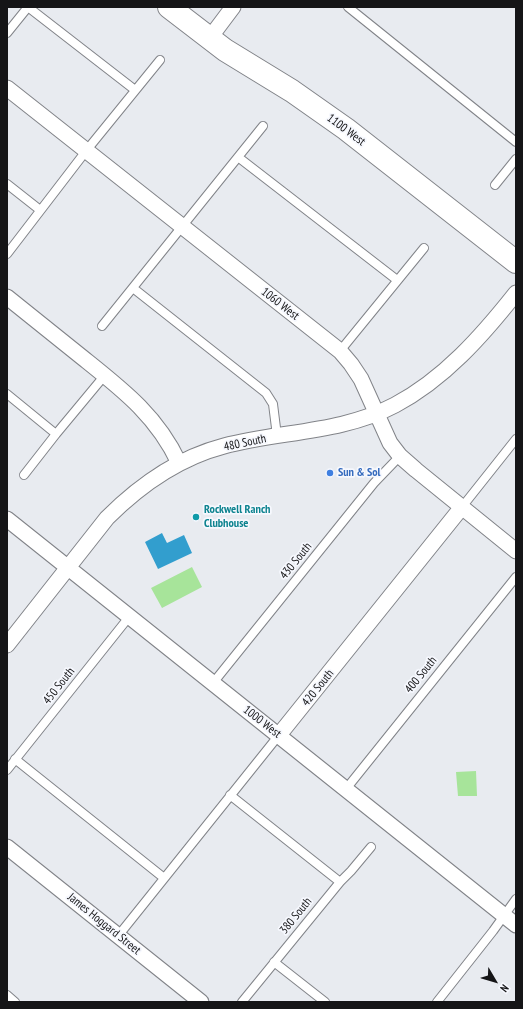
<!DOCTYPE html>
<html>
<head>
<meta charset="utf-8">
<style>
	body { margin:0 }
	#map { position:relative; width:523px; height:1009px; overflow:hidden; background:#e8ebf0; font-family:"PT Sans Narrow",sans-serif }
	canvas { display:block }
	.frame { position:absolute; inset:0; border:8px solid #151517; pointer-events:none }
	.north { position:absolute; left:475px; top:961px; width:40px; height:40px; -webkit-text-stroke:3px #f6f8fe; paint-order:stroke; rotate:128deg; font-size:11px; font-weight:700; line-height:16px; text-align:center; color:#151517 }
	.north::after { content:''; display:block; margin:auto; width:14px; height:18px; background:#151517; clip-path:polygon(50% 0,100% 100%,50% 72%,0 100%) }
</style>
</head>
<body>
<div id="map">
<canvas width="523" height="1009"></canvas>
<div class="frame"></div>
<div class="north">N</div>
</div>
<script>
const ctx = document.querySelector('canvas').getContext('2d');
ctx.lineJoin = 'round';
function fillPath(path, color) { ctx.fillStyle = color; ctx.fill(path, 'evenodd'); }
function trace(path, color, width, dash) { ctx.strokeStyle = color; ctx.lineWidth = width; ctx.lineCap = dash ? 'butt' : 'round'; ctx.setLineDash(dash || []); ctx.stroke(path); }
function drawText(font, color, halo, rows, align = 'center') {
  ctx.font = font + ' "PT Sans Narrow",sans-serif'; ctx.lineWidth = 3.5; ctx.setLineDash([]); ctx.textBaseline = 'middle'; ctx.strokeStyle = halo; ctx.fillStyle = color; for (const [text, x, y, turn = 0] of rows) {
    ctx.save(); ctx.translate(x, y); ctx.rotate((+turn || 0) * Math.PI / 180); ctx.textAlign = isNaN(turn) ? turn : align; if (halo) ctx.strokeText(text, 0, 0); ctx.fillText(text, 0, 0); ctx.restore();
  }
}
fillPath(new Path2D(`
	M192,567L202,587L162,608L151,588Z
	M476,771L477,796H458L456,772Z`), '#a7e49a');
fillPath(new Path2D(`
	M162,533L167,543L184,535L192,553L158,569L145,542Z`), '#329ece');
const lane = new Path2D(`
	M28,7L135,90
	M348,7L516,142
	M7,33L28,7
	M238,157L397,280
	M7,184L40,210
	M495,185L516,159
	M7,254L86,151L160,60
	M133,288L266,393L273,404L277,436
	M102,326L263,126
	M340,351L424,248
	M7,394L56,434L105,375
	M24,475L56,434
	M462,507L516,439
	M213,683L374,483L400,456
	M15,759L164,878
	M7,770L129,617
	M346,789L516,577
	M230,795L340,882
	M118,936L279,735
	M274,962L325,1002
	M7,995L15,1002
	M242,1002L340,882L351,871L371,847
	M437,1002L493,931L516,899`);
const street = new Path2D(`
	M209,39L233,7
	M7,88L340,351L351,364L361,379L390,443L400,456L416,470L516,551
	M7,297C32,317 58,338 83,358C123,390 157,416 179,463
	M7,519L516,925
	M7,645L107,518C140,485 178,458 224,446C281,431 342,433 395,405C444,379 482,336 516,293
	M279,735L462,507
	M7,847L201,1002`);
const secondary = new Path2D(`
	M169,7L225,50L292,91L346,129L516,262`);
trace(lane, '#818388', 10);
trace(street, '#818388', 17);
trace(secondary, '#818388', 24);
trace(lane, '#fff', 8);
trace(street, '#fff', 15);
trace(secondary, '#fff', 22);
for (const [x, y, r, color] of [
	[330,473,4,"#3f7fe0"],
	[196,517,4,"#0f9aa8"]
]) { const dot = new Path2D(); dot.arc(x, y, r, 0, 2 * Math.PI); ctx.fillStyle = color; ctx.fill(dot); trace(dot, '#f6f8fe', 1.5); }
drawText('12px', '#151517', '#f6f8fe', [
	["1100 West",346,130,37],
	["1060 West",280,304,38],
	["480 South",245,443,-12],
	["430 South",296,561,-51],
	["400 South",421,675,-51],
	["450 South",59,686,-52],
	["420 South",318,688,-51],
	["1000 West",262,722,38],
	["380 South",296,916,-51],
	["James Hoggard Street",104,924,39]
]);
drawText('bold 12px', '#366cbe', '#f6f8fe', [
	["Sun & Sol",338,473]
], 'left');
drawText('bold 12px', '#0d838f', '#f6f8fe', [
	["Rockwell Ranch",204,510],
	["Clubhouse",204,524]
], 'left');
</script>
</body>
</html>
